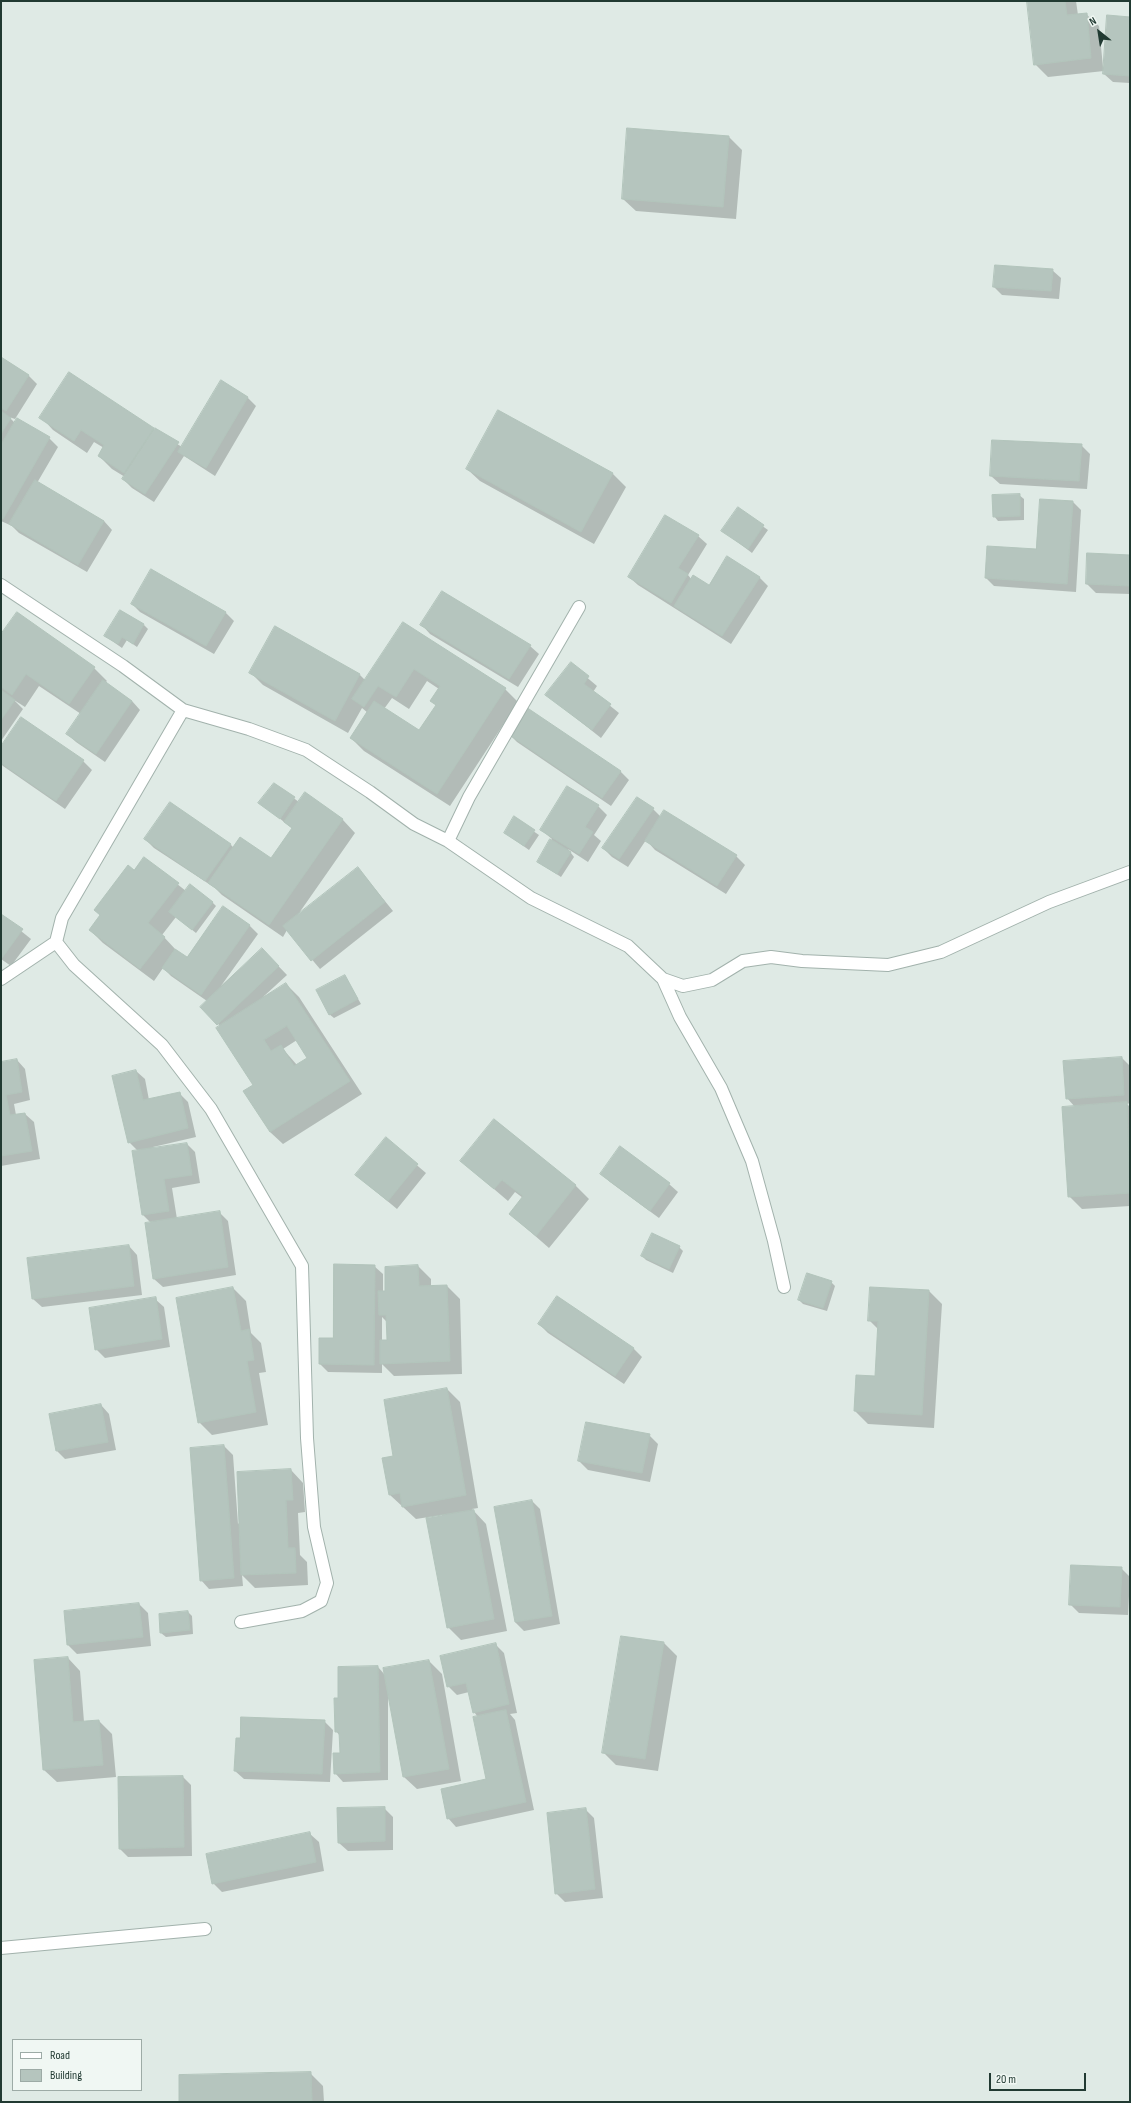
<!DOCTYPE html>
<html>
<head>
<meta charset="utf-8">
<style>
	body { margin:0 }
	#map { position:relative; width:1131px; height:2103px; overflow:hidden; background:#dfeae5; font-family:"Sofia Sans Condensed",sans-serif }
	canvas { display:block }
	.frame { position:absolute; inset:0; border:2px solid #213a32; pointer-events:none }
	.legend { position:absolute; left:12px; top:2039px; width:130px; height:52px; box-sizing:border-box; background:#f0f7f3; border:1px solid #9daba6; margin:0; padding:5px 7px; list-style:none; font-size:12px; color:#213a32 }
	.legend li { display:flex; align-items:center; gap:8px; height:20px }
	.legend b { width:20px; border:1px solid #9daba6 }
	.north { position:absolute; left:1079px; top:12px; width:40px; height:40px; -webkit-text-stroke:3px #f0f7f3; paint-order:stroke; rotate:330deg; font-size:11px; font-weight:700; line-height:16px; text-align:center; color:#213a32 }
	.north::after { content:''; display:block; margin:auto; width:14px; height:18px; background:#213a32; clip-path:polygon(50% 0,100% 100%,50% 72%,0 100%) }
	.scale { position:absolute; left:989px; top:2073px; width:97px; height:18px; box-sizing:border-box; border:2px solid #213a32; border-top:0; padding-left:5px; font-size:12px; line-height:14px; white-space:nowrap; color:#213a32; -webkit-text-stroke:3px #f0f7f3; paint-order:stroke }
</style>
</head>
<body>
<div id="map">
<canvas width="1131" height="2103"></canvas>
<div class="frame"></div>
<ul class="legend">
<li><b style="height:5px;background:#fff"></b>Road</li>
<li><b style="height:11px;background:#b5c5be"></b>Building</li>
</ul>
<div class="north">N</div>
<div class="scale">20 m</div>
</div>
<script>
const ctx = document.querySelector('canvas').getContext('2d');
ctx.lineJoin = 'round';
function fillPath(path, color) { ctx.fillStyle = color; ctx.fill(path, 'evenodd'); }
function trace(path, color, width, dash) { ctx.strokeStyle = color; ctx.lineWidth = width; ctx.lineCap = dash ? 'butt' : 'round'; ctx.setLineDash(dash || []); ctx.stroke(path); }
fillPath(new Path2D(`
	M1028,1H1076L1078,15L1086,14L1099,26L1103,67L1130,18V83L1113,82L1104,74V71L1048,77L1035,64Z
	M729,137L742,150L736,219L636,211L623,199Z
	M1052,270L1061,278L1059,299L1002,295L994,287Z
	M1,358L29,376L37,384L15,419L9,417L15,423L17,419L49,438L58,447L37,483L104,521L112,530L87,572L19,533L12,526L1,521Z
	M247,397L256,406L215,476L184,456L154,502L132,488L123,479L125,477L112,469L99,456L104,448L94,442L87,453L53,430L41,417L153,429L182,447Z
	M498,412L613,474L626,487L594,544L480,481L467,469Z
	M1081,445L1090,454L1087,489L1000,484L991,476Z
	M1019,495L1024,499V520L998,521L994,516Z
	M1073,502L1081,510L1076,592L994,586L986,578L1037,550Z
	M738,509L768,530L752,553L723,531Z
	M698,536L707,544L688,575L692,580L709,586L759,577L768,586L731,644L638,585L629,577Z
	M1130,556V594L1096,593L1087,584Z
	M132,604L225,612L234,621L214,654L140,612Z
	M17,614L94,668L107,681L105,683L132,701L140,710L105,762L76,742L67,734L81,714L39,686L25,707L14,700L23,709L1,741V636Z
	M403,623L505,689L518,702L450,806L364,751L351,738L368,713L362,708L348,733L263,685L250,672L275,628L360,675L365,680ZM427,681L439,689L431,701L437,706L419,732L384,709L392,698L409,709Z
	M144,625L148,629L137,647L127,640L122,648L105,636Z
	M422,625L530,646L539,654L518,687L430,634Z
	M571,664L597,686L593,692L619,713L601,738L547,695Z
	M509,734L620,771L629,780L611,806L517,742Z
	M1,748L83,761L92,770L65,809L3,766L1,764Z
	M274,784L299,802L305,794L343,820L355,833L297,916L358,868L393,911L320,969L287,930L283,937L222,895L215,888L154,848L145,839L231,845L234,848L271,859L293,829L260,803Z
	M598,806L607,815L594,835L601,841L588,862L568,849L574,857L561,877L538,862L552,839L541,830Z
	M653,809L661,817L665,812L736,856L745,865L726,894L655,850L646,840L628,867L612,857L603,848Z
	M514,818L539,835L529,850L505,833Z
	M144,858L186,891L212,902L216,906L196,933L176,917L162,935L177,951L187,958L249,925L258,934L221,986L262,949L287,975L263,997L286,984L299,997L362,1094L283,1144L270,1132L254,1085L220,1026L202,1007L207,1001L171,976L163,968L154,981L103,943L90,930ZM297,1040L308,1059L297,1065L283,1049Z
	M1,915L31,939L11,966L1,959Z
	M345,976L361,1004L334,1018L329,1014Z
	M1122,1058L1130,1066V1103L1127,1104L1130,1107V1206L1082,1209L1069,1196L1075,1107L1067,1098Z
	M17,1060L25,1069L30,1100L14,1104L16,1115L25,1114L34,1122L40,1159L1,1166V1063Z
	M136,1071L145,1079L149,1100L179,1093L188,1102L196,1137L153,1147V1149L187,1144L195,1152L200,1183L172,1188L177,1219L219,1212L228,1221L236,1275L163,1287L154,1279L151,1223L143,1215L138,1151L129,1142Z
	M495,1120L576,1186L589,1199L549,1248L510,1214L523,1198L515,1192L508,1201L461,1161Z
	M386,1139L426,1173L397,1209L356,1175Z
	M601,1174L669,1184L678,1192L659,1218L610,1182Z
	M129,1246L137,1255L142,1295L42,1307L33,1299Z
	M679,1247L683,1251L673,1273L646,1260L642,1256Z
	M374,1266L383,1274V1292H386V1268L418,1266L431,1279V1286H447L460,1299L462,1374L394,1376L382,1364V1373L328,1372L320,1364ZM382,1317L387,1322L388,1341H382Z
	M831,1282L835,1286L827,1311L803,1304L799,1300Z
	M233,1288L246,1301L251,1333L261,1343L266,1372L259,1373L268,1425L212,1435L199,1422Z
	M871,1288L929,1291L942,1304L934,1428L868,1424L855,1411L876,1377L879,1330L869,1320Z
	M557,1297L634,1349L642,1357L624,1384L548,1333L539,1324Z
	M155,1299L164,1307L170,1347L105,1358L96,1349Z
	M447,1389L460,1402L478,1508L472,1509L486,1524L507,1631L461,1640L448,1627L442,1515L416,1519L390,1495L395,1457Z
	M101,1405L109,1414L116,1450L65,1459L57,1451Z
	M649,1435L658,1444L650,1482L588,1470L579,1461Z
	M224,1446L233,1455L238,1524L291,1470L303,1483L305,1512L298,1513L300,1555L307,1562L308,1585L255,1588L242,1575L243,1586L209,1589L201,1580Z
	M532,1501L540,1509L560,1624L524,1631L515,1622Z
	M1121,1568L1130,1577L1128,1615L1079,1613L1070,1604Z
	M139,1604L148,1613L151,1646L77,1654L68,1645L65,1612Z
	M188,1612L192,1616L193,1634L166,1637L161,1633Z
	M664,1643L677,1656L658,1771L616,1765L603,1752Z
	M495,1644L504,1653L517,1713L510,1714L515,1720L534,1810L456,1827L448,1818L487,1780L478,1717L474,1712L469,1692L457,1695L448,1686Z
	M68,1658L80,1671L84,1722L99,1721L112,1734L116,1777L57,1782L44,1770Z
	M429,1661L442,1674L461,1781L417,1789L404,1777L388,1690V1780L343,1782L335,1773L341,1754L340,1736L336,1731L378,1667L385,1675Z
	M324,1721L333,1730L330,1782L244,1779L235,1771Z
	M183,1777L191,1785L192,1856L128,1857L120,1849Z
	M384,1808L393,1817V1850L348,1851L339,1843Z
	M585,1809L594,1818L603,1898L565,1902L556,1893Z
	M310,1834L319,1842L324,1871L222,1892L213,1883Z
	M310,2073L323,2086L324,2102H180Z`), '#0003');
const building = new Path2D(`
	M1027,1H1065L1067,15L1087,13L1091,58L1034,65Z
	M1107,15L1130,17V76L1103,74Z
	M627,128L729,136L723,207L622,199Z
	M995,265L1053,269L1051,291L993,287Z
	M1,357L29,375L6,411L1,408Z
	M69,372L154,428L124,473L98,456L104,445L81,430L74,441L39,418Z
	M221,380L248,397L206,468L178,452Z
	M498,410L613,473L581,532L466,469Z
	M1,411L11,418L1,434Z
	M17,418L50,437L3,519L1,518V445Z
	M155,428L179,442L145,494L122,479Z
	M992,440L1082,444L1079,481L990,476Z
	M35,480L104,521L78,565L9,524Z
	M1020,494V516L993,517L992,495Z
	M1040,499L1073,501L1067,584L985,578L987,546L1036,549Z
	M738,507L764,525L748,549L721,531Z
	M665,515L699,535L678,568L688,574L671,603L628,577Z
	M1087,553L1130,555V586L1086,584Z
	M727,556L760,577L722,636L674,606L693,575L709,585Z
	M151,569L226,612L206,646L131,604Z
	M442,591L531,645L509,679L420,625Z
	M120,610L144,624L133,644L122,637L118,644L104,636Z
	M17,612L95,667L69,704L26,674L12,695L1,687V634Z
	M403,622L506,688L437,794L350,738L374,701L419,730L436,705L430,701L440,686L414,669L396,697L378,686L364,707L352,699Z
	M275,626L360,674L335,721L249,673Z
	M571,662L589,676L584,684L611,704L592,730L545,695Z
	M103,680L132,701L96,754L66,734Z
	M1,690L15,700L1,720Z
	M526,707L621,771L602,798L508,734Z
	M21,717L84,760L56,801L1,763V746Z
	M274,783L295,797L280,819L258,803Z
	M567,786L599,805L585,827L593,832L579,854L540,830Z
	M305,792L343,819L269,925L208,883L240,837L271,858L292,828L284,822Z
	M637,797L654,808L619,859L602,848Z
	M170,802L231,844L205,881L144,839Z
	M664,810L737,855L717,886L645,841Z
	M514,816L535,830L524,846L504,833Z
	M550,839L571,852L557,874L537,862Z
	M144,857L179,883L148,923L165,937L140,969L89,930L100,915L94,910L128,865L134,870Z
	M358,867L385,902L311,961L283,926Z
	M190,884L213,902L192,930L169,912Z
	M223,906L250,925L201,995L162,968L175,949L187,957Z
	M1,914L23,929L2,958L1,957Z
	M262,948L279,966L217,1025L200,1007Z
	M345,975L358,999L329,1015L316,990Z
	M286,983L350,1081L270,1132L243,1091L253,1085L216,1028ZM287,1026L307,1058L294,1066L281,1045L271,1051L264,1040Z
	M1122,1057L1124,1095L1066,1099L1063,1061Z
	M17,1059L22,1092L6,1095L10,1115L25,1113L32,1151L1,1156V1062Z
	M136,1070L143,1100L180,1092L188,1128L128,1143L112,1076Z
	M1127,1102L1130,1193L1068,1197L1062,1107Z
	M494,1119L576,1185L536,1236L509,1214L523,1196L502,1180L494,1189L460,1161Z
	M386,1137L418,1164L388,1201L355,1175Z
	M187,1143L192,1175L164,1179L169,1211L142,1215L132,1151Z
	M620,1146L670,1183L650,1211L600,1174Z
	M220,1211L228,1267L153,1279L145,1223Z
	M652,1233L680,1246L669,1269L641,1256Z
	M129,1245L134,1286L32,1299L27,1258Z
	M334,1264L375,1265L374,1365L319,1364V1338H333Z
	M418,1265L419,1286L447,1285L450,1361L380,1364V1340H387L386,1315H379L378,1291H385V1267Z
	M807,1273L832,1281L823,1308L798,1300Z
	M233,1287L241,1331L249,1329L254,1360L247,1361L256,1412L198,1423L176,1298Z
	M870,1287L929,1290L922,1415L854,1411L856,1375L875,1376L878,1321H868Z
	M557,1296L634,1348L615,1376L538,1324Z
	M156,1297L162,1339L95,1350L89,1308Z
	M447,1388L466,1495L402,1507L400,1493L389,1495L382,1458L393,1456L384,1400Z
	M101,1404L108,1442L56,1451L49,1414Z
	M586,1422L650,1434L642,1473L578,1461Z
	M224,1445L234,1578L200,1581L190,1448Z
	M291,1469L293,1500H286L288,1548H295L296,1573L241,1575L237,1472Z
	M532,1500L552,1616L515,1622L494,1507Z
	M474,1510L494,1619L447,1628L426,1518Z
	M1071,1565L1122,1567L1120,1607L1069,1605Z
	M139,1603L143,1637L67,1645L64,1611Z
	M188,1611L190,1630L160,1633L159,1614Z
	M621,1636L664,1642L645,1759L602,1753Z
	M496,1643L509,1704L473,1713L466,1683L447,1687L440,1656Z
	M68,1657L73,1722L99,1720L103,1765L43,1770L34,1660Z
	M429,1660L449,1769L403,1777L383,1668Z
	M378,1666L380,1772L334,1774L333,1753H340L339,1732H335L334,1698H338V1667Z
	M506,1710L526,1802L447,1819L441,1789L486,1779L473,1717Z
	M241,1717L325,1720L322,1774L234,1771L236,1738H240Z
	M183,1776L184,1847L119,1849L118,1777Z
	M385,1807V1841L338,1843L337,1808Z
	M586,1808L595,1889L555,1894L547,1813Z
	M310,1832L316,1862L212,1884L206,1854Z
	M311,2072L312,2102H179V2075Z`);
fillPath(building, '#b5c5be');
trace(building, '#b2c4bb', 1);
const minor = new Path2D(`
	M1,585L123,666L183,710L249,729L306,750L370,792L414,824L448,841L531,898L628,946L663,979L683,986L712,980L743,961L771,957L802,961L888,965L941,952L1049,902L1130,872
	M448,841L469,797L579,607
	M56,942L74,965L162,1045L211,1109L302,1266L307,1438L314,1527L327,1583L321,1601L302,1611L241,1622
	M1,979L56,942L62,918L183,710
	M663,979L680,1017L721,1088L752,1161L774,1241L784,1287
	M1,1948L205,1929`);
trace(minor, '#a2b2ac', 14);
trace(minor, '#fff', 12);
</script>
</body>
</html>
